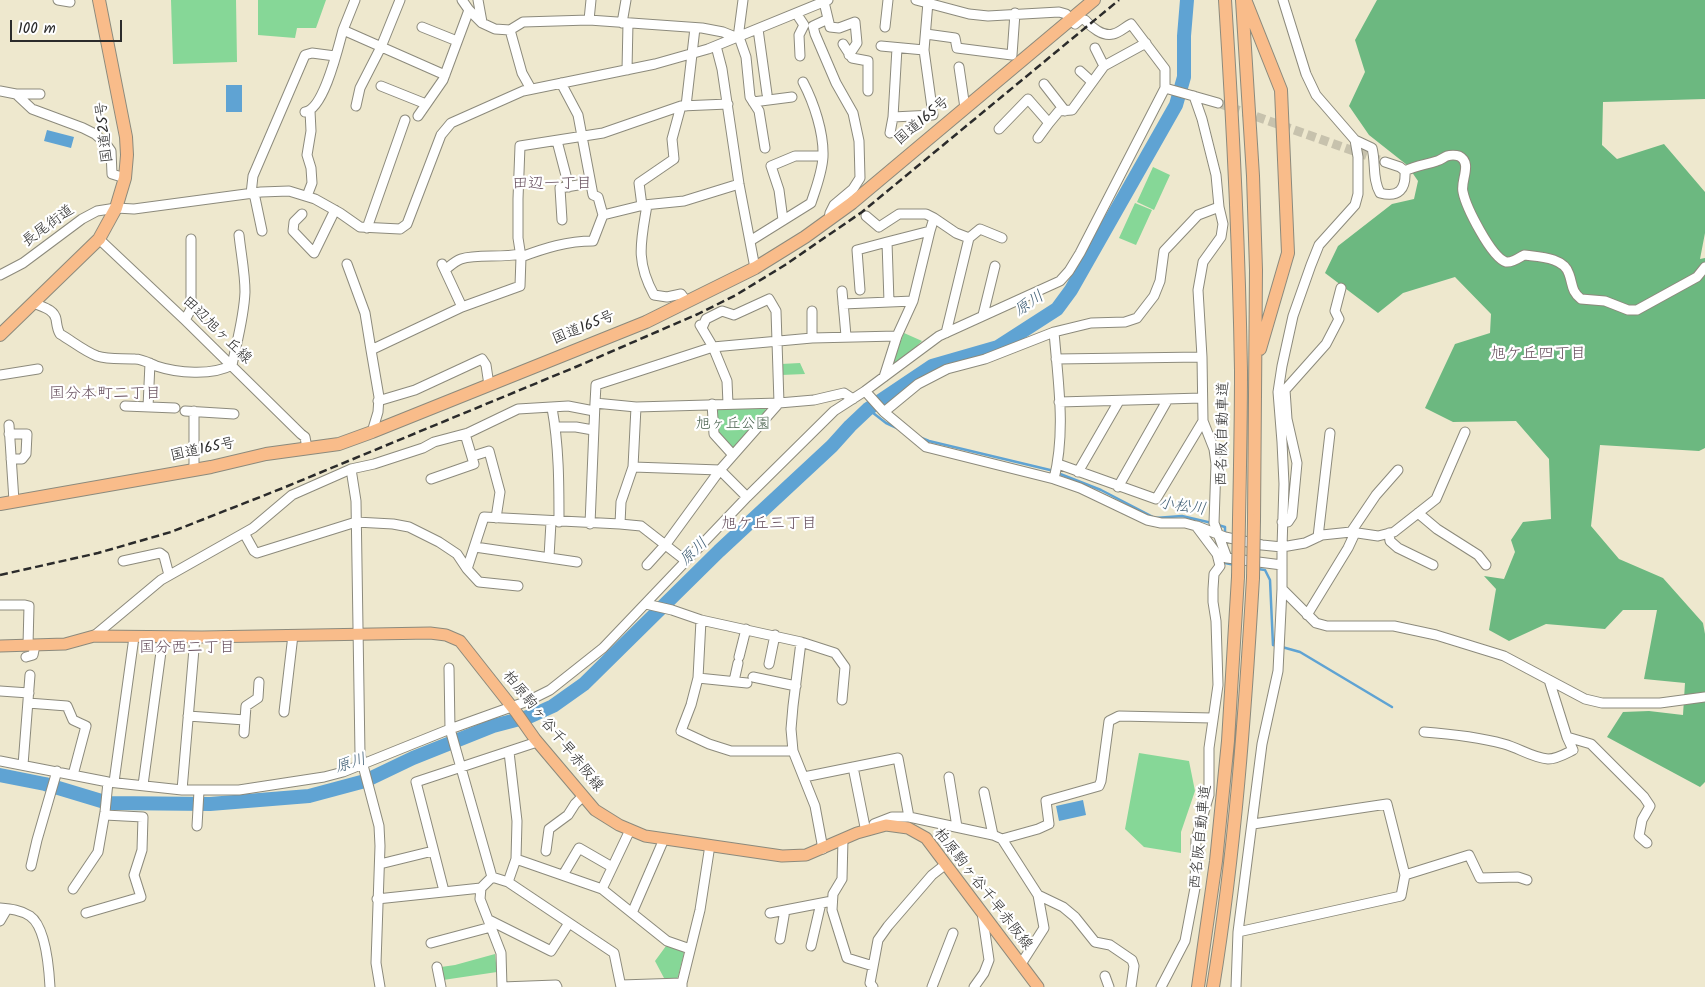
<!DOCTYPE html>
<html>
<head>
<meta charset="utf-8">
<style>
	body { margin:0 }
	#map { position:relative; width:1705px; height:987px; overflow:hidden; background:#eee8ce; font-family:Kalam,sans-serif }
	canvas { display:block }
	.scale { position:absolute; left:10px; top:20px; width:112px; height:22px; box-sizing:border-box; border:2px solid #2b2b2b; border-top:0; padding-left:6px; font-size:15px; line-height:18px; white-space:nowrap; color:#2b2b2b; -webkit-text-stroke:4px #fff; paint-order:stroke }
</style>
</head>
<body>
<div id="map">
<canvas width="1705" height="987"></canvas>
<div class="scale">100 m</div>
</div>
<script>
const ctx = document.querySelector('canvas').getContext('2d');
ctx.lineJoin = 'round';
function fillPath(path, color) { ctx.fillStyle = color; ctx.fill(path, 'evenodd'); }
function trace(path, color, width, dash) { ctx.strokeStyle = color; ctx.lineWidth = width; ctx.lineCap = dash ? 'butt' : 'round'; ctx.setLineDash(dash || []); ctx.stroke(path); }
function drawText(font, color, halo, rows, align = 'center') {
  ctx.font = font + ' Kalam,"Klee One",sans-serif'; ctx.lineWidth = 4.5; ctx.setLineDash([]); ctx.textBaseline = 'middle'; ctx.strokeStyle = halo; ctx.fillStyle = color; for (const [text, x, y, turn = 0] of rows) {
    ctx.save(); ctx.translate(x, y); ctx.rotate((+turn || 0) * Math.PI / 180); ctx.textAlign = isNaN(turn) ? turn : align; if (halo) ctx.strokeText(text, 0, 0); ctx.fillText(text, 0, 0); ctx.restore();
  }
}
fillPath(new Path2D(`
	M171,0H236L237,62L173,64Z
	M258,0H326L316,28H297L295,38L258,35Z
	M1153,167L1170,175L1154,210L1137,202Z
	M1135,203L1152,210L1136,245L1119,238Z
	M904,333L922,341L894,368L891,365Z
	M800,363L805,374L781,375V364Z
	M764,406L767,412L735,449L732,448L717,432L716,410Z
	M1139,753L1189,761L1195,791L1181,832V853L1144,847L1125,829Z
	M666,946L681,949L684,953L678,977L675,980L664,978L655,961Z
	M495,954L497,972L443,980L441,967L455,965Z`), '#86d797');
fillPath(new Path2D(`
	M1377,0H1705V99L1603,102L1602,145L1617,159L1664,144L1705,192V233L1700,259L1705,258V448L1699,451L1600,445L1591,526L1619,559L1663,578L1703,623L1705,634V782L1700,787L1607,737L1623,712L1649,711L1683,715L1685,683L1644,679L1657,610H1623L1605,629L1546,624L1509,641L1489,630L1496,589L1484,576L1504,579L1515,552L1511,540L1523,522L1551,519L1549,459L1516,421L1453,422L1425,408L1455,344L1490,333L1491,314L1455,277L1403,293L1378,313L1325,273L1338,246L1392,204L1414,199L1418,181L1407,165L1369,135L1349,106L1365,72L1355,40Z`), '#6cb880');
fillPath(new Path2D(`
	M226,85H242V112H226Z
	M47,130L74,137L71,148L44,141Z
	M1083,800L1086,815L1059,821L1056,806Z`), '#5fa3d3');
trace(new Path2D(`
	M868,409L886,423L897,428
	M919,437L929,441L1050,470L1101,490L1155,518L1182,516L1212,523
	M1218,525L1225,527V534
	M1225,559V563L1235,565
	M1258,569L1265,570L1270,580L1273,645L1277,646
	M1282,647L1300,652L1392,707`), '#5fa3d3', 2.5);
trace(new Path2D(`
	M0,775L45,784L108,803L210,804L309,796L365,781L413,758L493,726L531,716L553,706L584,684L719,551L832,446L850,426L868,409L932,366L998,347L1057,309L1071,290L1176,105L1184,77V36L1187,0`), '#5fa3d3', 14);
trace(new Path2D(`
	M1218,103L1385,162`), '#c7c2ad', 9, [9, 4.5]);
const minor = new Path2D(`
	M58,0L70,2
	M355,0L343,30L445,75
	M462,0L469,10L482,23L495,29L510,30L523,22L589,20L702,28L723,32L738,38
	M478,0L482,22
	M1283,0L1306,74L1316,95L1355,140L1372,148C1376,163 1372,179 1380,193C1399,198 1406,189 1405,171
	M824,2L830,27L839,28L855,22L857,43L849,55
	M796,13L804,25L799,35L800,56
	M828,19L813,26L815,34L836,83L853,113L859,141L860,178L853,189L834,205L830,213L829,219
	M589,20L591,0
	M622,23L626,0
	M422,27L457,41
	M885,27L888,0
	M758,29L767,94
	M510,30L522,73L531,89
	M926,34L955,38L957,48L1012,55L1015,13
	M739,37L746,57L750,97L759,111L765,148
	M738,38L743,0
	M843,44L852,58L868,61V91
	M716,46L722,69L739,184L755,268
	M881,46L924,50
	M897,48L893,117L933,115L924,50L928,2
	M1095,48L1104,66
	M959,67L965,108
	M627,70L628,23
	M1080,71L1092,82
	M1044,84L1065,111
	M381,86L426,104
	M1165,88L1218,103
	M0,91L16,94L32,109L83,128L95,134L106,144L111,151L112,174L125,178
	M16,94H40
	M1194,96L1202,119L1216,175L1219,207L1223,224L1221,237L1203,262L1198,290L1202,357L1203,421L1214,449L1216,464L1214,523L1227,558
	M753,102L792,97
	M356,106L360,88L381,47L400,0
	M686,106L695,28
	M305,112C324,109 338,48 343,30
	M418,116L443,80L469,10
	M999,129L1028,99L1049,123
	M890,133L893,117
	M1038,138L1049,123L1059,111L1072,110L1104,66L1146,43
	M557,141L569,187
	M1385,162L1400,167L1405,171
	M1405,171C1417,165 1425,165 1437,161C1441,160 1444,157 1447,156C1450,155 1456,155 1459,156C1473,163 1460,181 1463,192C1466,207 1491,257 1506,262C1512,263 1519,258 1524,255C1538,257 1564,257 1569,274C1573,285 1571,291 1581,299L1605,301L1628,310H1637L1697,277L1705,267
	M254,193L262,231
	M251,194L253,176L305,55L312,53L335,56
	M307,196L312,183L311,168L307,155L311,131L310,111
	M647,205C641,242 635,260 654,295L667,297L681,294L687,302
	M642,206L639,183L674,159L672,139L681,106
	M302,214L294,222L293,231L314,253L335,210
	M603,215L644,205L684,201L739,184
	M866,216L879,227L899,214H926L934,218
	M562,220L560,188L590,183
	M783,220L779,190L771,166L795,156H823
	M367,228L405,120
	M969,238L980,229L1002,238
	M99,239L185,320L301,434L305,437L307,448
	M750,241L811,203C816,188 822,173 823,157C824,133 814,103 803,82
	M521,257C545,248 567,241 593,241L603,215L598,197L593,195L578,115L561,83
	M347,264L365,313L371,350
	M442,264L462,307
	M445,270C450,266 455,261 461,259C477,254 502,258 520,254
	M0,275L23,263L82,219L97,211L116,208L134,209L261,192L289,191L315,199L340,213L360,227L400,229L407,224L441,135L451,123L523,91L655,64L708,49L828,0
	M860,290L857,250L887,242
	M842,291L846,336
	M889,302L887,242L930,231L934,218L956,233L969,238L946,333
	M34,303C42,307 54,309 56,319C57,325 57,329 60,334C72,341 84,351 97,356C109,360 122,358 135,359C142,359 149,363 156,366C177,373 212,376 232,365C237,341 244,317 245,292C245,273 241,254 239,235
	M843,304L913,301
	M812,311V338
	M983,315L995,266
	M185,320L191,309V239
	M700,325L713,347L727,381L728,404
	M1054,332C1058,381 1066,431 1054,479
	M1056,359L1202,357
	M0,375L38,369
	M884,377L897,336L913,301L930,231
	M865,391L884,412L926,447L1054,479L1080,488L1147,520L1161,523H1185L1196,526L1217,554L1227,558L1282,565
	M378,401L415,390L482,359L486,365L489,385
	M1059,402L1202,398
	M595,403L596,385L713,347L812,338L897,336
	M712,404L714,434L733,455
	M125,406L175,408
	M148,407L150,363
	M552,408C559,446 559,484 559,522
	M185,411L234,414
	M884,412L918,384L947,369L985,359L1054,332L1091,323L1125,322L1137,318L1154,296L1160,281L1164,251L1198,215L1219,207
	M9,425L14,501
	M555,427H576L593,430
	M372,432L378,412L379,397L371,350L462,307L520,286L521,257L518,238V199L520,146L603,133L681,106L728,104
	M9,434H27L26,454L22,459H11
	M473,456L489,451L500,492L496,518
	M1058,464L1156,499L1203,421
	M633,467L720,470L747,497
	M351,469L356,501L360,754L379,826L380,846L376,963L380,987
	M194,470V411
	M1078,472L1119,401
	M431,479L474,464L465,434
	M1118,487L1168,399
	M1418,513L1437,529L1478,555L1486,565
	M1282,522H1288L1292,516L1297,463L1287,419L1285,390L1326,344L1339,319L1335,311L1341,288
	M590,524L595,403L636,407L779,403L814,400L844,393L853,399
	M620,524L621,502L633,467L636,407
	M1197,526L1225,537L1262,545L1282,547L1305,543L1322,535L1351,532L1378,536L1394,532L1436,499L1465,432
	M1351,532L1376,495L1398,470
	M244,533L254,551L257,553L356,522L393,524L409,527L439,542L457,554L467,569L484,517L620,524L641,526L686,561
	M1389,533L1390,541L1398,548L1433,565
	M1318,537L1330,433
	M475,547L577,562
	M549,557L551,522
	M123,561L160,553L164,556L169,575
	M647,565L666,544L720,470L779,403L776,311L769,299L734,315L722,311L706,319L702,328
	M467,569L479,582L518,586
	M1282,589L1316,623L1327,626H1394L1436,635L1504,656L1585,699L1602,703H1660L1705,697
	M646,604L672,610L701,620L801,642L835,653L845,667L842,700
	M0,605H25L29,606L28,645
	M1307,615L1348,548L1355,533
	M701,620L698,678L691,705L681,731L709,744L731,751H793
	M94,636L161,580L253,528L292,495L351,469L374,464L423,448L434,442L468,433L518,409L568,406L594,411
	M801,642L793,706L791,729L793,751L815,806L823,849
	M26,657L33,655L35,645
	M739,657L746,629
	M769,664L775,635
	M449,668L450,729L492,877
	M753,677L796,686
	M698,678L747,683
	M734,681L738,663
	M0,691L29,693
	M28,703L67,706L73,720L86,726L73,775
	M284,712L293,635
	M188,716L245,720
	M1424,732C1451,734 1478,737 1504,744C1519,748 1533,758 1548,759C1557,759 1565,754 1573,750L1567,737L1549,680
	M244,733L246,706L258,698L259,682
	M1567,737L1591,744L1644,797L1650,806L1642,820L1639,836L1647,843
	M0,761L108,782L182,790H239L324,777L343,772L450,729L528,701L550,690L603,648L747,497L834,411L865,391L939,336L1060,281L1069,271L1080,253L1165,88V69L1131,24C1125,27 1119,33 1113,34C1103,37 1091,27 1085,20L1081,19L1075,24L1066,14L1059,12L988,16L969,14L916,0
	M23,765L30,675
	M853,767L865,827
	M804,777L898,758L909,817
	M949,777L957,827
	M114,782L134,637
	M143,785L163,637
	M182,790L195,637
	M984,792L993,835
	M874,824L892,817H909L993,835L1002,839L1038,895L1044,928L1021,964
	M197,826L199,791
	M843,839L842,879L833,894L832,910L847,958L873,966
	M1002,839L1038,829L1049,824L1046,801L1099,786L1101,781L1109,721L1119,716L1212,718
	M546,851L549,829L568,815L575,804L583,796
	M516,859L602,889L667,941L690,949
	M384,863L433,851
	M31,866L37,840L57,771
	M563,875L579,848L612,867
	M1405,875L1469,855L1480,878L1518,877L1527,880
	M492,877L508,882L614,953L621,987
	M492,877L481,888L480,899L501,953L502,987
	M508,882L516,859L517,821L509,752
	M73,889L98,852L105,812L108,782
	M602,889L630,830
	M444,891L416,782L537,742
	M1038,895L1063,907L1075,917L1095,942L1110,945L1132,960L1134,966L1131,987
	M377,899L481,888
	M0,908C11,909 21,910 30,916C46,927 49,969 50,987
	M86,913L141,897L134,875L142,850L143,817L105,815
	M632,913L664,839
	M770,913L832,901
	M489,920L551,951L569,923
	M0,921L7,909
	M1238,932L1401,896L1405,875L1387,804L1253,824
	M780,939L785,910
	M431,943L491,927
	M811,946L821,903
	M437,967L441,987
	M1105,976L1109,987
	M621,985L682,983
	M502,987L556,985L557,987
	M682,987V983L700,910L710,845
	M873,987L870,983L878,940L888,926L932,875L946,864
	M932,987L953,933
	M974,987L984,973L989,960L982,912
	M1161,987L1185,941L1195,888L1196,839L1209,795V748L1218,685L1216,621L1213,602V589L1214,574L1220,566L1217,554
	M1236,987L1238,932L1262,744L1278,671L1282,589V547L1284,484L1282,442L1278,392L1282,366L1293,316L1311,265L1319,245L1355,205L1358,194V157L1355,140`);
const major = new Path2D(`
	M0,646L65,644L94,636L202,637L430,633L446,635L460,641L516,712L535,739L595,810L619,825L645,836L782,856L806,855L857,833L886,825L908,828L926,838L1038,987`);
const highway = new Path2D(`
	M1225,0C1233,124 1239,248 1241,371C1241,421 1240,470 1239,519
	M1242,0L1253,176L1256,270L1254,520
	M1246,2L1281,90L1288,253L1260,349
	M0,335L99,239L116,208L125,178L127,155L126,137L99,0
	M0,504L211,467L266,454L339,444L372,432L646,322L755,268L805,237L852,203L1094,0
	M1198,987L1216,861L1228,741L1238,577
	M1213,987C1235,852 1245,714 1253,578`);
trace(minor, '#8c8a7c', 11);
trace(major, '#8c8a7c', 13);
trace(highway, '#8c8a7c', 14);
trace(minor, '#fff', 9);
trace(major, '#f9bc8a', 11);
trace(highway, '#f9bc8a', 12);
trace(new Path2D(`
	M0,575L98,553L171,532L283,488L578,366L698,314L736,295L785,265L862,212L1119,0`), '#2b2b2b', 2.5, [8, 4]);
const highwayBridge = new Path2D(`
	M1238,577L1239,519
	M1253,578L1254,520`);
trace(highwayBridge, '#8c8a7c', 14, []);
trace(highwayBridge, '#f9bc8a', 12);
drawText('15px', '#2b2b2b', '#fff', [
	["国道165号",923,122,-40],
	["国道25号",106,132,-96],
	["長尾街道",49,227,-36],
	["国道165号",584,329,-22],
	["田辺旭ヶ丘線",216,331,44],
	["西名阪自動車道",1224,434,-89],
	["国道165号",203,451,-12],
	["柏原駒ヶ谷千早赤阪線",552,732,51],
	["西名阪自動車道",1202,837,-84],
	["柏原駒ヶ谷千早赤阪線",982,890,52]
]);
drawText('15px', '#465f4b', '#fff', [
	["旭ヶ丘公園",733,425]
]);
drawText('16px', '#695260', '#fff', [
	["田辺一丁目",552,185],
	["旭ケ丘四丁目",1538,355],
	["国分本町二丁目",105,395],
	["旭ケ丘三丁目",769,525],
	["国分西二丁目",187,649]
]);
drawText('italic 16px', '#426177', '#fff', [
	["原川",1030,305,-34],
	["小松川",1182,508,8],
	["原川",695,553,-44],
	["原川",351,765,-17]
]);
</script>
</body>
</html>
